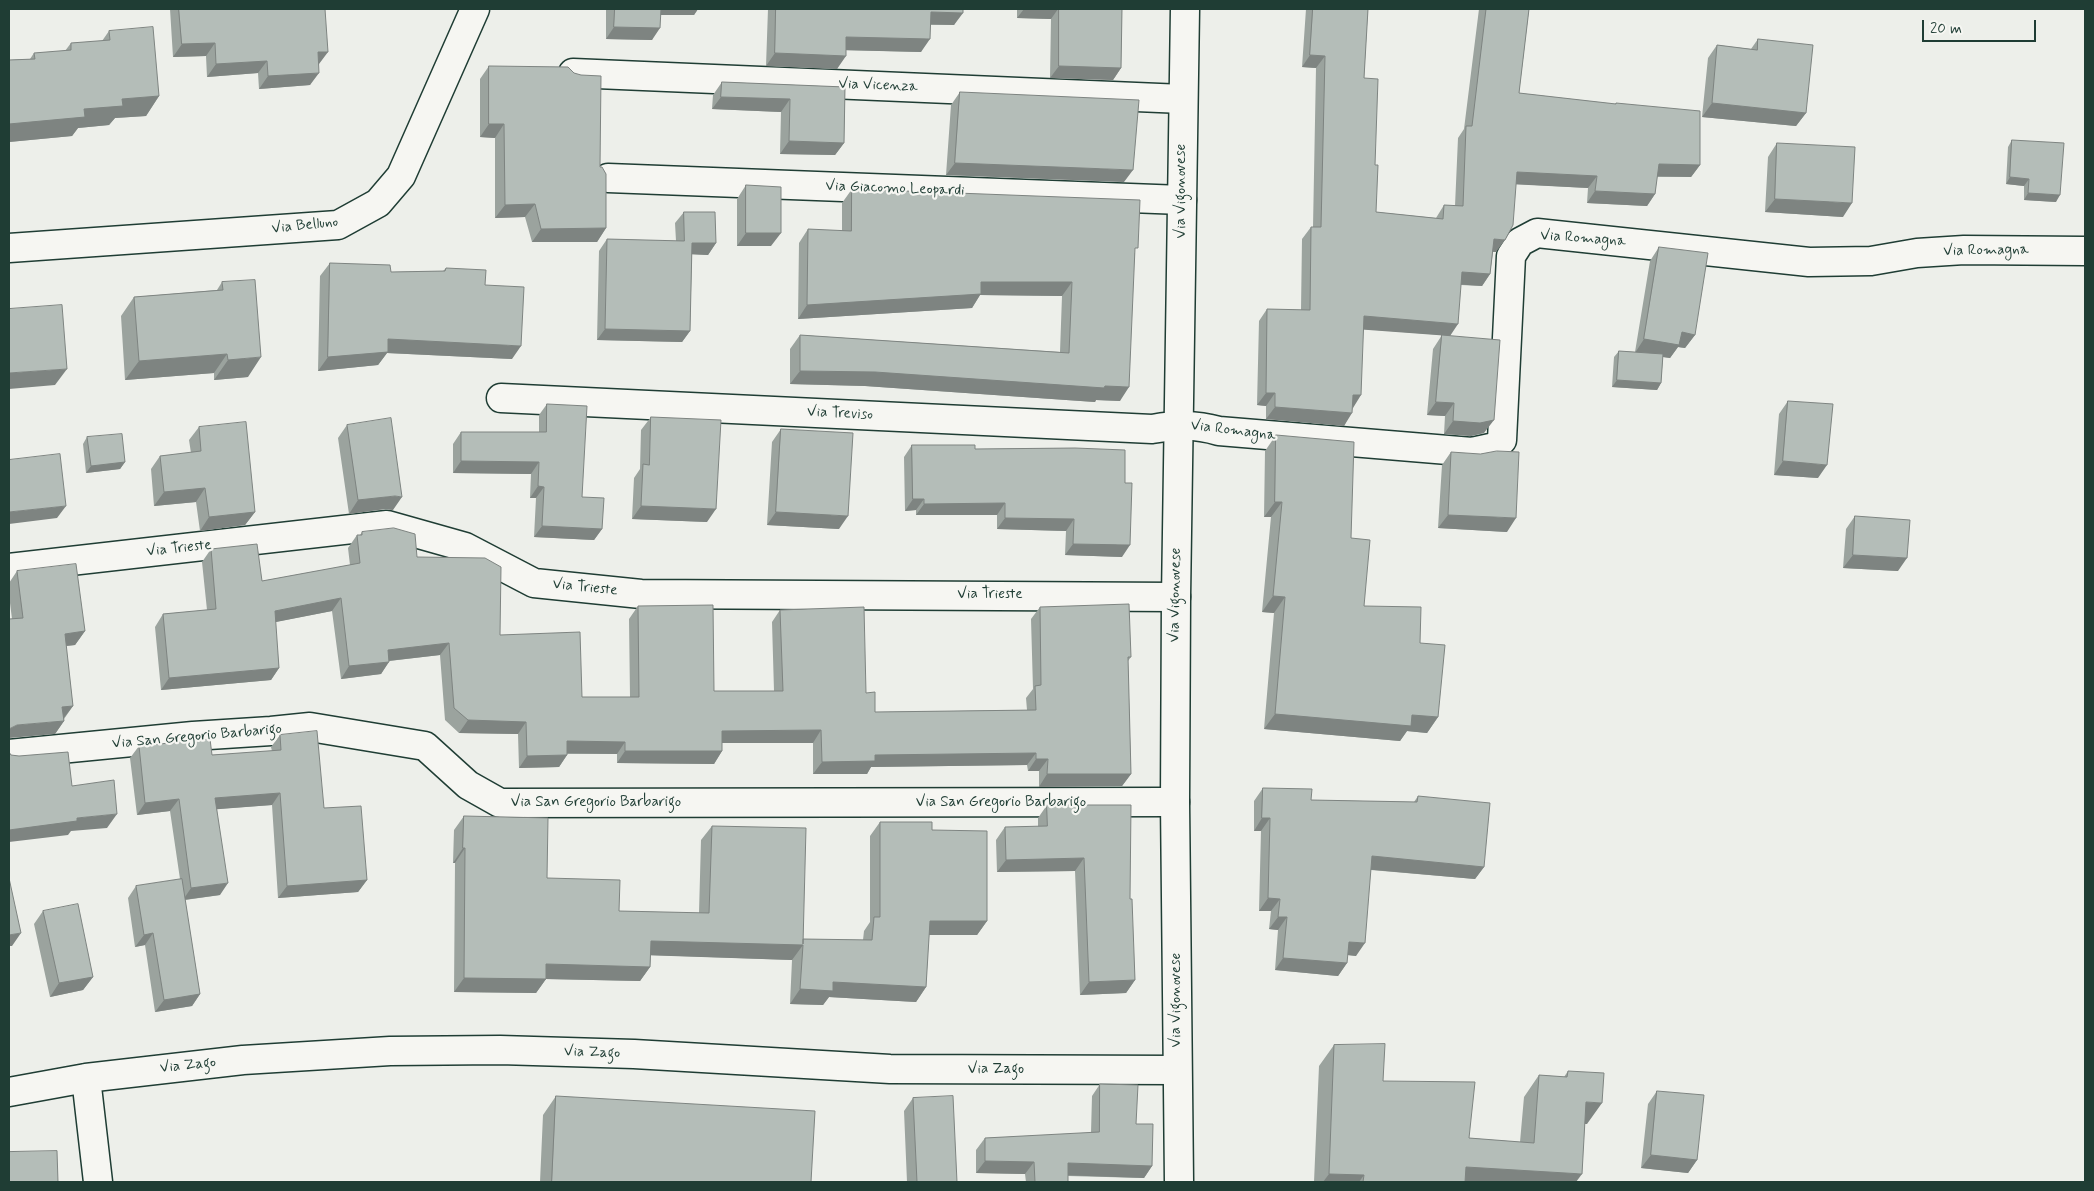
<!DOCTYPE html>
<html>
<head>
<meta charset="utf-8">
<style>
	body { margin:0 }
	#map { position:relative; width:2094px; height:1191px; overflow:hidden; background:#edefea; font-family:Mynerve,sans-serif }
	canvas { display:block }
	.frame { position:absolute; inset:0; border:10px solid #1f3d34; pointer-events:none }
	.scale { position:absolute; left:1922px; top:20px; width:114px; height:22px; box-sizing:border-box; border:2px solid #1f3d34; border-top:0; padding-left:6px; font-size:15px; line-height:18px; white-space:nowrap; color:#1f3d34; -webkit-text-stroke:4px #f6f6f2; paint-order:stroke }
</style>
</head>
<body>
<div id="map">
<canvas width="2094" height="1191"></canvas>
<div class="frame"></div>
<div class="scale">20 m</div>
</div>
<script>
const ctx = document.querySelector('canvas').getContext('2d');
ctx.lineJoin = 'round';
function trace(path, color, width, dash) { ctx.strokeStyle = color; ctx.lineWidth = width; ctx.lineCap = dash ? 'butt' : 'round'; ctx.setLineDash(dash || []); ctx.stroke(path); }
function fillPath(path, color) { ctx.fillStyle = color; ctx.fill(path, 'evenodd'); }
function drawText(font, color, halo, rows, align = 'center') {
  ctx.font = font + ' Mynerve,sans-serif'; ctx.lineWidth = 4.5; ctx.setLineDash([]); ctx.textBaseline = 'middle'; ctx.strokeStyle = halo; ctx.fillStyle = color; for (const [text, x, y, turn = 0] of rows) {
    ctx.save(); ctx.translate(x, y); ctx.rotate((+turn || 0) * Math.PI / 180); ctx.textAlign = isNaN(turn) ? turn : align; if (halo) ctx.strokeText(text, 0, 0); ctx.fillText(text, 0, 0); ctx.restore();
  }
}
const minor = new Path2D(`
	M573,73L1183,99
	M608,178L1182,200
	M9,248L338,225L378,203L401,176L475,9
	M501,398L1152,429C1177,425 1194,424 1219,431L1472,452L1495,447L1502,440L1511,256L1520,242L1537,233L1809,262L1871,261L1917,253L1964,250L2085,251
	M9,568L387,525L465,547L534,583L641,594L1176,597
	M9,754L193,736L271,731L310,727L425,746L468,785L500,803L1175,802
	M86,1078L98,1182
	M9,1092L86,1078L243,1060L390,1051L500,1050L634,1054L890,1069L1177,1070`);
const major = new Path2D(`
	M1179,1182L1175,802L1176,597L1185,9`);
trace(minor, '#1f3d34', 31);
trace(major, '#1f3d34', 31);
trace(minor, '#f6f6f2', 28);
trace(major, '#f6f6f2', 28);
fillPath(new Path2D(`
	M170,9H325L319,64L310,85L259,89L258,73L207,77L206,56L173,57Z
	M606,9H698L694,15H661L652,40L606,39Z
	M768,9H963L954,25H930L921,52L846,50L837,69L766,66Z
	M1017,9H1122L1121,68L1113,80L1050,78L1051,19L1017,18Z
	M1306,9H1368L1364,78L1375,165L1376,212L1436,218L1444,205L1455,206L1458,138L1464,129L1479,9H1529L1519,93L1615,104L1616,103L1700,165L1691,177H1657L1655,194L1647,206L1587,203L1588,188L1516,184L1496,252H1493L1490,274L1482,286L1461,285L1450,336L1484,433L1471,436L1444,434L1445,416L1427,415L1433,349L1442,335L1363,329L1353,408L1344,426L1266,419V406L1257,405L1259,321L1267,309L1301,310L1302,239L1311,227H1313L1316,68L1302,67Z
	M109,31L159,96L146,116L115,118L109,125L78,128L72,136L9,142V60L30,59L34,53L65,51L71,43L102,41Z
	M1758,39L1806,113L1796,126L1702,117L1708,58L1717,45L1751,49Z
	M489,66L600,167L606,228L597,242H532L525,217L495,218V138L480,137V79Z
	M722,82L845,87L844,143L835,155L780,154L781,112L712,109L713,95Z
	M960,92L1124,182L946,175L951,105Z
	M2012,140L2056,202L2024,200V186L2006,184L2008,147Z
	M1777,143L1843,217L1765,212L1768,157Z
	M746,185L771,246H737V199Z
	M852,189L1135,253L1120,401L1096,400L1095,402L865,386L790,384V349L800,335L1060,352L1062,296L980,295L972,308L798,319L799,243L808,229L842,231V203Z
	M684,212L716,243L708,255L692,254L690,331L682,342L597,340L599,251L607,239L676,241L675,223Z
	M1659,247L1695,335L1685,348L1678,347L1670,358L1663,357L1661,383L1657,390L1612,387L1614,357L1619,351L1635,352L1650,261Z
	M330,263L391,272L443,271L446,268L485,285L512,359L387,353L378,365L318,371L320,276Z
	M222,282L248,377L214,380V373L125,380L121,316L134,297L217,290Z
	M1788,401L1818,478L1774,475L1779,414Z
	M547,404L582,497L602,529L594,540L534,537L536,498H530L531,474L453,473V444L461,432H539V415Z
	M651,417L707,522L632,519L634,478L640,469L641,430Z
	M347,425L393,510L385,509L349,514L338,438Z
	M199,427L255,512L245,525L200,531L196,502L154,506L151,469L160,456L191,453L189,440Z
	M781,429L839,529L767,525L772,442Z
	M1276,435L1351,538L1364,606L1420,643L1438,717L1427,733L1407,731L1400,741L1264,729L1274,613L1262,612L1271,517H1264L1265,451Z
	M87,437L125,462L120,469L86,473L83,444Z
	M912,445L975,449L1075,448L1122,557L1065,555L1066,531L997,529V515H916V510L905,511L904,457Z
	M1451,452L1507,532L1438,528L1442,465Z
	M1855,516L1898,571L1843,568L1846,529Z
	M362,532L417,557L500,635L582,697H630L629,619L638,606L714,691H774L772,622L780,610L866,693L875,712L1027,710L1026,698L1033,689L1031,619L1040,607L1131,657L1128,661L1131,774L1122,786L1039,787V771H1028L1027,765L871,767L867,774H813V743H722V751L714,764L617,763V754H567V755L559,767L519,768L518,734L459,733L445,720L440,655L389,661L381,674L341,679L332,611L275,622L279,668L271,680L161,690L155,627L163,614L207,610L202,562L211,549L262,581L350,565L348,548L357,535H360Z
	M17,571L85,631L75,645L66,646L73,706L64,719V721L55,734L12,619L9,595V583Z
	M280,735L367,880L358,892L278,898L272,805L217,809L220,895L185,900L200,994L192,1006L155,1012L145,945L135,947L128,898L136,886L180,879L170,811L137,815L130,758L139,746L212,755L272,751L271,747Z
	M1263,788L1311,800L1414,802L1418,796L1484,867L1475,879L1371,870L1356,956L1347,955V963L1338,976L1275,970L1278,930L1269,929L1271,911H1259L1261,831H1254V801Z
	M1047,805L1130,899L1135,980L1126,993L1080,995L1075,871L997,872L996,840L1005,827H1038V818Z
	M464,816L547,878L619,911L699,913L701,840L712,826L803,939L863,940L864,931L870,922V836L880,822L932,830L987,921L977,935H929L926,987L916,1002L829,997L823,1005L790,1004L792,960L651,955L650,967L640,981L546,979L536,993L454,992L455,863H453L454,830Z
	M43,911L93,977L83,990L50,997L34,924Z
	M1334,1045L1383,1081L1469,1138L1520,1142L1524,1097L1539,1075L1564,1077L1568,1071L1587,1124H1585L1576,1182H1314L1319,1066Z
	M1100,1084L1136,1124L1152,1166L1144,1178L1068,1176V1182H1026L1025,1174L976,1173V1150L985,1138L1091,1133L1092,1096Z
	M1657,1091L1697,1160L1688,1173L1641,1168L1648,1104Z
	M556,1096L811,1182H540L543,1115Z
	M913,1098L957,1182H907L904,1111Z`), '#9ba39e');
fillPath(new Path2D(`
	M657,9H698L694,15H652Z
	M1024,9H1058L1051,19L1017,18Z
	M931,12L963,13L954,25L922,24Z
	M614,27L660,28L652,40L606,39Z
	M846,37L930,39L921,52L837,50Z
	M215,43L206,56L173,57L182,44Z
	M318,52H328L319,64L309,65Z
	M775,53L846,56L837,69L766,66Z
	M1310,55L1325,56L1316,68L1302,67Z
	M267,61L258,73L207,77L216,64Z
	M1059,66L1121,68L1113,80L1050,78Z
	M319,73L310,85L259,89L268,76Z
	M159,96L146,116L115,118L109,125L78,128L72,136L9,142V124L84,109L122,99Z
	M721,97L790,99L781,112L712,109Z
	M1712,103L1806,113L1796,126L1702,117Z
	M489,124H504L495,138L480,137Z
	M789,141L844,143L835,155L780,154Z
	M955,163L1133,170L1124,182L946,175Z
	M1659,164L1700,165L1691,177L1650,176Z
	M1517,172L1597,176L1588,188L1509,184Z
	M2010,177L2029,179L2024,186L2006,184Z
	M1595,191L1655,194L1647,206L1587,203Z
	M2028,193L2060,195L2056,202L2024,200Z
	M1775,199L1852,203L1843,217L1765,212Z
	M535,204L525,217L495,218L505,205Z
	M606,228L597,242H532L541,229Z
	M746,233H781L771,246H737Z
	M1494,239L1505,240L1496,252L1485,251Z
	M692,243H716L708,255L684,254Z
	M1462,272L1490,274L1482,286L1453,284Z
	M981,282H1072L1062,296L980,295L972,308L798,319L807,305Z
	M1364,316L1458,324L1450,336L1355,329Z
	M605,329L690,331L682,342L597,340Z
	M1682,332L1695,335L1685,348L1678,347L1670,358L1635,353L1644,339Z
	M388,339L521,346L512,359L387,353L378,365L318,371L328,357Z
	M227,354L214,373L125,380L139,361Z
	M261,357L248,377L214,380L228,360Z
	M67,369L55,385L9,389V373Z
	M800,371L875,372L1129,387L1120,401L1096,400L1095,402L865,386L790,384Z
	M1617,380L1661,383L1657,390L1612,387Z
	M1266,393H1275L1266,406L1257,405Z
	M1353,395H1361L1353,408Z
	M1436,402L1454,403L1445,416L1427,415Z
	M1275,407L1352,413L1344,426L1266,419Z
	M1494,420L1484,433L1471,436L1444,434L1453,421Z
	M461,461L539,462L531,474L453,473Z
	M1783,461L1827,465L1818,478L1774,475Z
	M125,462L120,469L86,473L91,466Z
	M538,486L544,487L536,498H530Z
	M205,488L196,502L154,506L164,492Z
	M395,496L402,497L393,510L385,509L349,514L358,500Z
	M913,499H924L916,510L905,511Z
	M1275,502H1282L1271,517H1264Z
	M1005,503L997,515H916L924,504Z
	M66,506L57,518L9,524V512Z
	M641,506L716,509L707,522L632,519Z
	M255,512L245,525L200,531L209,517Z
	M776,512L848,516L839,529L767,525Z
	M1448,515L1516,518L1507,532L1438,528Z
	M1005,518L1074,519L1066,531L997,529Z
	M542,526L602,529L594,540L534,537Z
	M1073,544L1130,545L1122,557L1065,555Z
	M1853,555L1907,558L1898,571L1843,568Z
	M1273,596L1285,597L1274,613L1262,612Z
	M341,598L332,611L266,624L275,611Z
	M85,631L75,645L56,647L65,634Z
	M449,643L440,655L379,662L388,650Z
	M389,662L381,674L341,679L349,666Z
	M279,668L271,680L161,690L169,678Z
	M73,706L63,719L62,707Z
	M1275,714L1412,715L1438,717L1427,733L1407,731L1400,741L1264,729Z
	M468,720L526,722L518,734L459,733Z
	M64,721L55,734L9,738V729L17,725Z
	M821,730L813,743H714L722,731Z
	M567,741L625,742L617,754L558,753Z
	M625,751H722L714,764L617,763Z
	M1036,753L1027,765L871,767L867,774H813L822,762L875,755Z
	M567,755L559,767L519,768L527,756Z
	M1036,759H1048L1039,771H1028Z
	M1047,774H1131L1122,786L1039,787Z
	M280,793L272,805L207,810L215,798Z
	M179,799L170,811L137,815L145,803Z
	M117,814L107,828L71,831L68,835L9,842V830L77,818Z
	M1262,818H1270L1261,831H1254Z
	M463,848H465L455,863H453Z
	M1372,856L1484,867L1475,879L1363,869Z
	M1084,858L1075,871L997,872L1006,860Z
	M367,880L358,892L278,898L287,886Z
	M228,883L220,895L183,900L191,888Z
	M1268,898L1280,899L1271,911H1259Z
	M1278,917H1287L1278,930L1269,929Z
	M930,921H987L977,935H920Z
	M21,933L12,946H9V935Z
	M153,933L145,945L135,947L144,935Z
	M651,941L803,945L792,960L641,955Z
	M1349,942L1365,943L1356,956L1340,954Z
	M1283,958L1347,963L1338,976L1275,970Z
	M546,964L650,967L640,981L546,979L536,993L454,992L464,978Z
	M93,977L83,990L50,997L59,983Z
	M1135,980L1126,993L1080,995L1089,982Z
	M833,982L926,987L916,1002L829,997L823,1005L790,1004L800,989Z
	M200,994L192,1006L155,1012L164,1000Z
	M1586,1102L1602,1103L1587,1124L1571,1123Z
	M1651,1155L1697,1160L1688,1173L1641,1168Z
	M985,1161L1034,1162L1025,1174L976,1173Z
	M1068,1163L1152,1166L1144,1178L1059,1175Z
	M1466,1167L1582,1174L1576,1182H1456Z
	M1329,1174L1364,1175L1359,1182H1323Z`), '#7e8481');
const building = new Path2D(`
	M179,9H325L328,52H318L319,73L268,76L267,61L216,64L215,43L182,44Z
	M615,9H661L660,28L614,27Z
	M776,9H963V13L931,12L930,39L846,37V56L775,53Z
	M1059,9H1122L1121,68L1059,66Z
	M1313,9H1368L1364,78L1378,79L1375,165H1378L1376,212L1443,219L1444,205L1463,206L1466,126H1472L1486,9H1529L1519,93L1616,104V103L1700,111V165L1659,164L1655,194L1595,191L1597,176L1517,172L1513,225L1505,240L1494,239L1490,274L1462,272L1458,324L1364,316L1361,395H1353L1352,413L1275,407V393H1266L1267,309L1310,310L1311,227H1321L1325,56L1310,55Z
	M153,27L159,96L122,99L123,106L84,109L85,117L9,124V60L35,59L34,53L71,50V43L110,40L109,31Z
	M1758,39L1813,45L1806,113L1712,103L1717,45L1757,50Z
	M489,66L568,67L574,73L581,75L601,76L600,167H602L606,174V228L541,229L535,204L505,205L504,124H489Z
	M722,82L845,87L844,143L789,141L790,99L721,97Z
	M960,92L1139,100L1133,170L955,163Z
	M2012,140L2064,143L2060,195L2028,193L2029,179L2010,177Z
	M1777,143L1855,147L1852,203L1775,199Z
	M746,185L781,187V233H746Z
	M852,189L1140,200L1138,248H1135L1129,387L1105,386L1104,388L875,372L800,371V335L1069,353L1072,282H981V294L807,305L808,229L851,231Z
	M684,212H715L716,243H692L690,331L605,329L607,239L684,241Z
	M1659,247L1708,253L1695,335L1682,332L1679,345L1644,339Z
	M330,263L390,265L391,272L445,271L446,268L486,270L485,285L524,287L521,346L388,339V352L328,357Z
	M255,280L261,357L228,360L227,354L139,361L134,297L223,290L222,282Z
	M62,305L67,369L9,373V309Z
	M1442,335L1500,340L1494,420L1480,423L1453,421L1454,403L1436,402Z
	M1619,351L1663,354L1661,383L1617,380Z
	M1788,401L1833,404L1827,465L1783,461Z
	M547,404L587,406L582,497L604,498L602,529L542,526L544,487L538,486L539,462L461,461V432H546Z
	M651,417L721,420L716,509L641,506L643,464L649,465Z
	M391,418L402,497L395,496L358,500L347,425Z
	M246,422L255,512L209,517L205,488L164,492L160,456L201,451L199,427Z
	M781,429L853,433L848,516L776,512Z
	M122,434L125,462L91,466L87,437Z
	M1276,435L1354,442L1351,538L1370,540L1364,606L1421,607L1420,643L1445,645L1438,717L1412,715L1411,726L1275,714L1285,597L1273,596L1282,502H1275Z
	M912,445H975V449L1075,448L1125,450V483H1132L1130,545L1073,544L1074,519L1005,518V503L924,504V499H913Z
	M1497,451L1519,452L1516,518L1448,515L1451,452L1480,454Z
	M60,454L66,506L9,512V460Z
	M1855,516L1910,520L1907,558L1853,555Z
	M394,528L415,534L417,557L485,558L501,567L500,635L580,632L582,697H639L638,606L713,605L714,691H783L780,610L864,607L866,693L875,692V712L1036,710L1035,686L1041,685L1040,607L1129,604L1131,657H1128L1131,774H1047L1048,759H1036V753L875,755V761L822,762L821,730L722,731V751H625V742L567,741V755L527,756L526,722L468,720L454,708L449,643L388,650L389,662L349,666L341,598L275,611L279,668L169,678L163,614L216,609L211,549L257,544L262,581L360,563L357,535H362V532Z
	M76,564L85,631L65,634L73,706L62,707L64,721L17,725L9,729V619L23,618L17,571Z
	M317,731L324,808L361,806L367,880L287,886L280,793L215,798L228,883L191,888L179,799L145,803L139,746L210,739L212,755L281,750L280,735Z
	M9,752L11,755L19,756L68,752L72,786L114,780L117,814L77,818V821L9,830Z
	M1263,788L1312,789L1311,800L1417,802L1418,796L1490,803L1484,867L1372,856L1365,943L1349,942L1347,963L1283,958L1287,917H1278L1280,899L1268,898L1270,818H1262Z
	M1047,805H1131L1130,899H1132L1135,980L1089,982L1084,858L1006,860L1005,827L1047,826Z
	M464,816L548,818L547,878L620,880L619,911L709,913L712,826L806,828L803,944V939L872,940L874,917H880V822H932V830L987,831V921H930L926,987L833,982V991L800,989L803,945L651,941L650,967L546,964V979L464,978L465,848H463Z
	M9,878L21,933L9,935Z
	M182,879L200,994L164,1000L153,933L144,935L136,886Z
	M78,904L93,977L59,983L43,911Z
	M1385,1044L1383,1081L1475,1082L1469,1138L1534,1143L1539,1075L1567,1077L1568,1071L1604,1073L1602,1103L1586,1102L1582,1174L1466,1167L1465,1182H1363L1364,1175L1329,1174L1334,1045Z
	M1100,1084L1138,1085L1136,1124H1153L1152,1166L1068,1163V1182H1035L1034,1162L985,1161V1138L1099,1132Z
	M1657,1091L1704,1095L1697,1160L1651,1155Z
	M556,1096L815,1111L811,1182H552Z
	M953,1096L957,1182H917L913,1098Z
	M57,1151L58,1182H9V1152Z`);
fillPath(building, '#b4bdb8');
trace(building, '#7e8481', 1);
drawText('15px', '#1f3d34', '#f6f6f2', [
	["Via Vicenza",878,86,2],
	["Via Giacomo Leopardi",895,189,2],
	["Via Vigonovese",1182,191,-90],
	["Via Belluno",305,226,-6],
	["Via Romagna",1583,239,4],
	["Via Romagna",1986,251,-1],
	["Via Treviso",840,414,3],
	["Via Romagna",1233,431,7],
	["Via Trieste",179,549,-6],
	["Via Trieste",585,588,6],
	["Via Trieste",990,595],
	["Via Vigonovese",1176,595,-89],
	["Via San Gregorio Barbarigo",197,737,-5],
	["Via San Gregorio Barbarigo",596,803],
	["Via San Gregorio Barbarigo",1001,803],
	["Via Vigonovese",1177,1000,-90],
	["Via Zago",592,1053,2],
	["Via Zago",188,1066,-6],
	["Via Zago",996,1070]
]);
</script>
</body>
</html>
